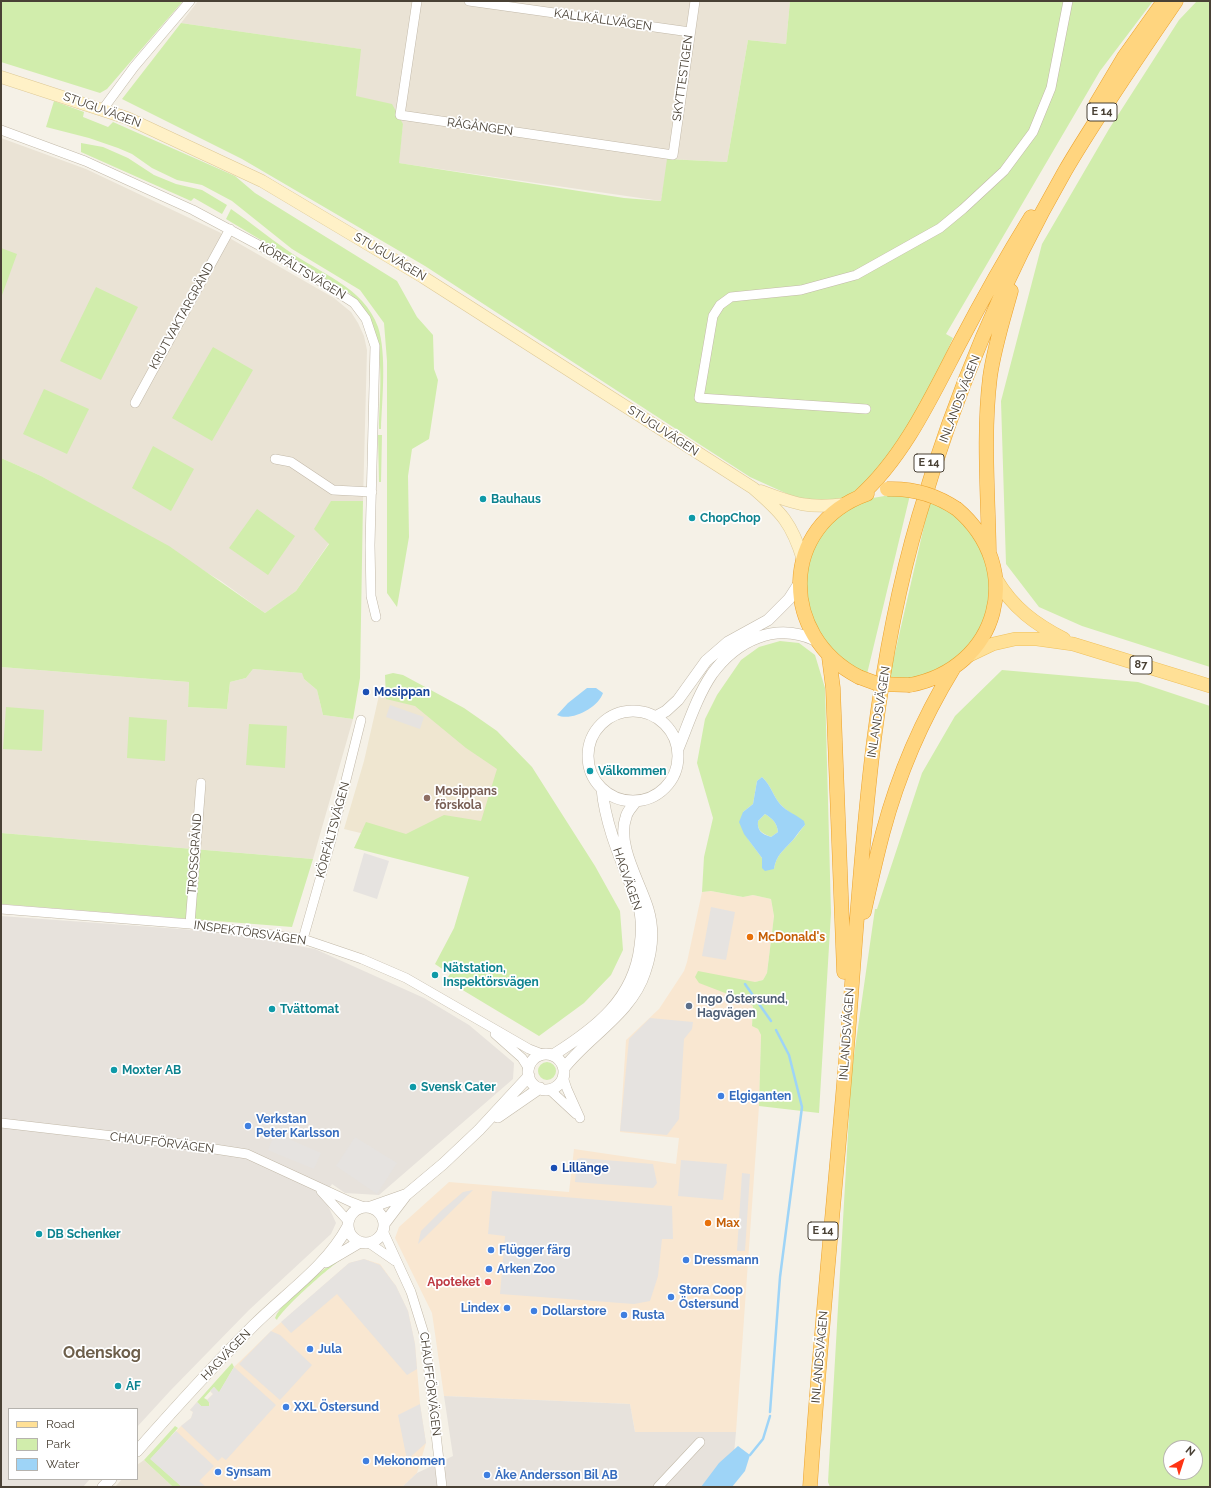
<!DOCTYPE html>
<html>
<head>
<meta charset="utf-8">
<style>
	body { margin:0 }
	#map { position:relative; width:1211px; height:1488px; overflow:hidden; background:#f5f1e7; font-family:Raleway,sans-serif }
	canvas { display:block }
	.frame { position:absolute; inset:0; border:2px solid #494135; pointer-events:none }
	.legend { position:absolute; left:8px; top:1408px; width:130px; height:72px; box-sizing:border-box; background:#fff; border:1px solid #b6b3ae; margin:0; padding:5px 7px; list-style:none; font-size:12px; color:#494135 }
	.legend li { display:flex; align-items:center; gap:8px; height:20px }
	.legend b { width:20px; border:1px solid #b6b3ae }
	.north { position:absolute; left:1163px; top:1440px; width:40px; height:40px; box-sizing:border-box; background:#fff; border:1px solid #b6b3ae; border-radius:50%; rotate:39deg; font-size:11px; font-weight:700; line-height:16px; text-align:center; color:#494135 }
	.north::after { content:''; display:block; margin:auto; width:14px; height:18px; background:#ff3414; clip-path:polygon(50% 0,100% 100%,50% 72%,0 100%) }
</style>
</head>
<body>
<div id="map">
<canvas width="1211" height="1488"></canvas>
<div class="frame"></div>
<ul class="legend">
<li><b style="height:5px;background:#ffe096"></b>Road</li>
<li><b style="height:11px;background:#d1edac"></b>Park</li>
<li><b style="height:11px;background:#9ed4f7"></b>Water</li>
</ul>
<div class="north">N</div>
</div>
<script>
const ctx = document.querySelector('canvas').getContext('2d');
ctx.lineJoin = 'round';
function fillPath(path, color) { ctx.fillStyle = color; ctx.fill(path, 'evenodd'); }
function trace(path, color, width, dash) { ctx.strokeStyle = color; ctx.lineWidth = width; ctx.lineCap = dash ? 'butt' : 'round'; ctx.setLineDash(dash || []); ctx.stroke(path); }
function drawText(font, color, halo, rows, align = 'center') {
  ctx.font = font + ' Raleway,sans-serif'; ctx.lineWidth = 3.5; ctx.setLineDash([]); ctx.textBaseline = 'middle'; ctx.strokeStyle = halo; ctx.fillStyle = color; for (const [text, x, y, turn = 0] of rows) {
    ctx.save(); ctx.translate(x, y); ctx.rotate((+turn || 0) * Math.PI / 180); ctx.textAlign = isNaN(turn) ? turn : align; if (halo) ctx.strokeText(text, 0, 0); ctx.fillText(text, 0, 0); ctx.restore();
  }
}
fillPath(new Path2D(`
	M198,1H790L786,44L748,40L727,162L668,159L661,201L398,163L403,124L356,97L360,49L181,23Z
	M1,138L86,169L219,232L334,298L351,312L358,323L364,336L367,350L363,501H331L329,543L296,591L265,613L221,581L100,509L41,476L1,458Z
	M1,667L189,682L188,707L227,709L230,682L246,678L253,669L303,673L304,679L317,690L323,715L353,719L313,859L1,833Z
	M144,1460L173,1487H115L122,1479H137V1465Z`), '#eae3d5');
fillPath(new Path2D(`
	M711,891L743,897L753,895L771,899L774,916L767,973L763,980L755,982L746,1001L753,1006L752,1025L758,1029L761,1035L759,1106L736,1432H635L630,1404L444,1396L432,1313L395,1238L399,1227L449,1182L569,1192L574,1149L676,1164L679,1138L620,1132L626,1040L659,1009L684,971L687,962L702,892Z
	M364,1259L380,1264L396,1286L408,1311L415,1344L420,1404L426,1443L417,1473L402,1487H182L150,1459L181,1426L191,1418L193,1412L190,1410L197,1402L201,1406L209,1401L207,1400L213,1394L210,1391L219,1392L234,1367L271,1331L349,1263Z`), '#f9e7d1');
fillPath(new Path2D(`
	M1,916L222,932L315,949L424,998L469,1025L514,1063L513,1079L379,1195L345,1193L332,1184L324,1197L336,1223L331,1234L249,1310L170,1391L137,1427V1409H9V1479H90L83,1487H1Z
	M444,1396L630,1404L635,1432H736L732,1475L722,1487H402L417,1473L453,1456Z`), '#e7e2dc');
fillPath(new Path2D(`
	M380,691L417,704L513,766L479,862L344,829L364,761Z`), '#efe6d0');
fillPath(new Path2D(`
	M1,1H183L107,89L100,93L1,62Z
	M790,1H1153L1100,71L946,334L953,338L934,380L892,457L877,475L848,497L835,502L803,501L750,477L425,266L242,159L122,99L181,23L361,49L356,96L392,104L403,124L399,163L624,198L661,201L667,159L727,162L748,40L786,44Z
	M1197,1H1210V667L1082,626L1039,607L1006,564L1001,401L1042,244L1109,129L1179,20Z
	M54,101L84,112L83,117L108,127L113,122L235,176L255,193L397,281L417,317L433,335L434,369L438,380L429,439L412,449L408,476L409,537L397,607L387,593V361L384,323L360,290L292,249L232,201L202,185L177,180L152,168L132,154L118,148L89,138L46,127Z
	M81,143L103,147L128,158L154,175L176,184L202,190L227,205L222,214L194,198L191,201L81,152Z
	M231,209C250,222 268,237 287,250C319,273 364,287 378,327C387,354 382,400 381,429H379C380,382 389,327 349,293L226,219Z
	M1,248L17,254L1,298Z
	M96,287L138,307L101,380L60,361Z
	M213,347L253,370L212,441L172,418Z
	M44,389L89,409L67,454L23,434Z
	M378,435H382L381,482H379Z
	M153,446L194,469L171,511L132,488Z
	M1,458L41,476L169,546L265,613L296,591L329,544L314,529L331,501H363L360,678L353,719L323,715L317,690L304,679L302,673L253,669L246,678L230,682L227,709L188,707L189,682L1,667Z
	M896,494L910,495L867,674L841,661L814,628L804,586L814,544L831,521L867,499Z
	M930,500L955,514L981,546L989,573V601L981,628L965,651L943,668L917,678L889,679Z
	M257,509L295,536L268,575L229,548Z
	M780,641L799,643L815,655L825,688L831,913L819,1113L759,1106L761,1035L758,1029L752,1026L753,1006L746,1001L699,983L695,977L698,971L755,982L763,980L767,973L774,916L771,899L753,895L743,897L711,891L702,892L704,857L713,818L697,763L705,719L717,695L741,660L759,647ZM762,777C771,785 773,796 780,804C788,813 798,816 805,825C800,830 797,836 793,840C784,850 776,855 774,869L762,868V858L748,839L743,812L753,804L757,781Z
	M1002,670L1138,682L1210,706V1487H830L828,1482L850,1098L848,1097L875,909H877L922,773L955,716ZM1171,1448H1195V1472H1171Z
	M393,673L403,675L464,708L497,731L532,767L595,866L620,911L623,950L611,975L584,1003L539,1036L446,980L450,974L435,964L454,928L469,877L354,848L366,822L406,834L444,815L481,821L497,769L466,748L415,706L386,699L385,675Z
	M6,707L44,710L42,751L3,749Z
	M129,717L167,720L165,761L127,758Z
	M249,724L287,726L285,768L246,765Z
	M765,814C773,819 777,823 778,832L771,837C762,833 757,831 758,821Z
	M1,833L313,859L292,927L1,904Z
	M538 1071a9 9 0 1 1 18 0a9 9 0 1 1-18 0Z
	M349,1252V1255C336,1260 283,1308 277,1320L275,1318C283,1298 330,1264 349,1252Z
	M232,1363L234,1367L219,1393L214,1387L204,1398L209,1401V1406H201L197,1402Z
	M175,1426L178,1428L151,1459L182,1487H173L144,1460Z`), '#d1edac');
fillPath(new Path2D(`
	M390,705L424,717L420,729L386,717Z
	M364,853L389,861L377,899L353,891Z
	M711,907L735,912L726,960L702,956Z
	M650,1018L693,1022L692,1029L684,1039L679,1119L667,1135L620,1131L629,1039Z
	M275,1133L321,1153L314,1169L268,1150Z
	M355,1137L397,1163L377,1194L336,1166Z
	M581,1158L653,1164L657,1183L653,1188L575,1182L577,1159Z
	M681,1160L727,1164L723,1200L678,1196Z
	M742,1173L750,1174L745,1251H737Z
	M473,1190L418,1244L421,1231L441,1211L463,1192Z
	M492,1191L672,1206L673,1239H662L658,1276L650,1301L634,1304L500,1294L505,1236L488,1234Z
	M364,1259L380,1265L396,1286L408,1311L415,1344L417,1369L407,1375L337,1294L291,1333L281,1322L349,1263Z
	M271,1331L280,1335L312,1365L280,1400L239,1364Z
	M234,1367L276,1405L226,1460L222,1457L218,1461L181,1426L191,1418L193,1412L190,1410L197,1402L201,1406H209L210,1404L207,1400L213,1394L210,1391L214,1387L219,1392Z
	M420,1404L426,1443L407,1460L398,1415Z
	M176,1431L214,1466L199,1481L206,1487H182L150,1459Z`), '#e6e3e0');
fillPath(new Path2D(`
	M587,688H596L603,693C598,708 571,722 557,715L568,703Z
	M762,777C771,785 773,796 780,804C787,812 797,815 804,821L805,825C800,830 797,835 793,840C784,850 776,855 774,869L765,871L762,868V858L744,834L739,822L743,812L753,804L757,781ZM765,814C773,819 777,823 778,832L771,837C762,834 757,831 758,821Z
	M738,1446L750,1455L745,1471L732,1487H701L719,1463Z`), '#9ed4f7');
trace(new Path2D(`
	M745,984L771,1021
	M770,1412L780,1277L802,1107L789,1055L776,1030
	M750,1455L763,1439L770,1416`), '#9ed4f7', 2.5);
const minor = new Path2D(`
	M417,1L400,115L673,155L695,1
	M469,1L690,32
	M103,109L134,67L190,1
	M1,130L85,161L193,210L292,263L354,303L366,319L375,346L370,545L371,596L376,617
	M135,403L230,229
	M866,409L699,398L713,316L720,305L731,297L801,290L856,275L940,228L963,209L1004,171L1033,132L1051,88L1068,1
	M275,459L291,462L333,490L372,492
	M1,909L190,924L303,939L362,959L406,978L529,1049L542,1054
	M190,924L201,783
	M303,939L330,844L361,720
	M495,1034L522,1058L529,1069
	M563,1077L567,1089L580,1118
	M549,1089L576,1114
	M1,1123L182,1144L247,1154L351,1202L364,1207
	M321,1191L348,1221
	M383,1231L411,1292L425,1337L442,1487
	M369,1243L395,1261
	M658,1487L700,1442`);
const tertiary = new Path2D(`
	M588 756a45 45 0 1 1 90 0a45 45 0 1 1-90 0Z
	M655,717L666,711L678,700L706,661L728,642L768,620L789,599L800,582
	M678,749C688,725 697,696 712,674C737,640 775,622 815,640
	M528 1072a18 18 0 1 1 36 0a18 18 0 1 1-36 0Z
	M553,1055C596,1028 634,999 640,946C642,933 642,917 638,904C624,866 606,830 602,789
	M564,1068C589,1036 632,1013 645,972C652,952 654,929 648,909C640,882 616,845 626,817C627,811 633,806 636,801
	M498,1117L540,1088
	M348 1225a18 18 0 1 1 36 0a18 18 0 1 1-36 0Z
	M371,1207L405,1195
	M384,1224L406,1195L443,1164L479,1130L529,1076
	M326,1262L360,1242
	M137,1451C175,1408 213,1366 254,1325C286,1293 326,1267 348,1226
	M103,1487L111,1479`);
const secondary = new Path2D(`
	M1,77L127,118L262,181L423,277L753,488C781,512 792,523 803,560
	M761,491C795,504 809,509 846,504`);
const primary = new Path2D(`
	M996,579C1013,608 1035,624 1064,639
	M970,655L993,644L1015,639H1037L1073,644L1210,686`);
const trunk = new Path2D(`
	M1096,104L1124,57L1164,1
	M859,497C903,458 931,398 958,346C981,302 1005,259 1031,217
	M989,551C988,493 983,434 990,377C994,348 1003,320 1011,291
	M829,657L833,688L844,972
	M859,677C779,636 779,525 867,494
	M910,685C999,668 1026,568 957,509
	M864,912C870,885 876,858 883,832C898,776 923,718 953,669
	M810,1487C820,1336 836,1185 848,1035C862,861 869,685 919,516C954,397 1003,279 1065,171C1099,113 1138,57 1176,1`);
trace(minor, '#c2b9a9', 10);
trace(tertiary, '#c2b9a9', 12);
trace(secondary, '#ddc895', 13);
trace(primary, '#efc05c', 14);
trace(trunk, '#eca22b', 15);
trace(minor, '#fff', 9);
trace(tertiary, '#fff', 11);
trace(secondary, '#fff1c7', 12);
trace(primary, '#ffe096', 13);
trace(trunk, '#ffd57f', 14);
const trunkBridge = new Path2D(`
	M887,489C913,488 935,494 957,509
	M859,677L878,684L910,685`);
trace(trunkBridge, '#eca22b', 15, []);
trace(trunkBridge, '#ffd57f', 14);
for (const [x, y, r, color] of [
	[483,499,4,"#0f9aa8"],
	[692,518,4,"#0f9aa8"],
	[366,692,4,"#1a4fb4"],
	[590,771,4,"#0f9aa8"],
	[427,798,4,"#8d6e63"],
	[750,937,4,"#e8710a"],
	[435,975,4,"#0f9aa8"],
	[689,1006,4,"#5c6f8a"],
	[272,1009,4,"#0f9aa8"],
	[114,1070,4,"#0f9aa8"],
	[413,1087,4,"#0f9aa8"],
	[721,1096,4,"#3f7fe0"],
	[248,1126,4,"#3f7fe0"],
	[554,1168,4,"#1a4fb4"],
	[708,1223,4,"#e8710a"],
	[39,1234,4,"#0f9aa8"],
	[491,1250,4,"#3f7fe0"],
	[686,1260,4,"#3f7fe0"],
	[489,1269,4,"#3f7fe0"],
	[488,1282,4,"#e0444e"],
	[671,1297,4,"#3f7fe0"],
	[507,1308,4,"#3f7fe0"],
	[534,1311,4,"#3f7fe0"],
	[624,1315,4,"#3f7fe0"],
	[310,1349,4,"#3f7fe0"],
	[118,1386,4,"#0f9aa8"],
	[286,1407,4,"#3f7fe0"],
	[366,1461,4,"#3f7fe0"],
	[218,1472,4,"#3f7fe0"],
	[487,1475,4,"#3f7fe0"]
]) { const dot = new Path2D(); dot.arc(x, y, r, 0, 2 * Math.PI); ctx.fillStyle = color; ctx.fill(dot); trace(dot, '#fff', 1.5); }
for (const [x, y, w] of [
	[1102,112,30],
	[929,463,30],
	[1141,665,22],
	[823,1231,30]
]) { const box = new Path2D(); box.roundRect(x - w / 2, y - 9, w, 18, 3); ctx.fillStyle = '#fff'; ctx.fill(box); trace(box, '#494135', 1); }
drawText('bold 11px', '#494135', null, [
	["E 14",1102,112],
	["E 14",929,463],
	["87",1141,665],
	["E 14",823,1231]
]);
drawText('12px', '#494135', '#fff', [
	["KALLKÄLLVÄGEN",603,20,8],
	["SKYTTESTIGEN",683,78,-82],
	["STUGUVÄGEN",102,110,20],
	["RÅGÅNGEN",480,127,8],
	["STUGUVÄGEN",390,257,31],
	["KÖRFÄLTSVÄGEN",302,271,31],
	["KRUTVAKTARGRÄND",182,316,-61],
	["INLANDSVÄGEN",960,399,-69],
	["STUGUVÄGEN",663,431,33],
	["INLANDSVÄGEN",879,712,-81],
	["KÖRFÄLTSVÄGEN",333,830,-75],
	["TROSSGRÄND",195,854,-86],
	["HAGVÄGEN",627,879,71],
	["INSPEKTÖRSVÄGEN",250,933,8],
	["INLANDSVÄGEN",847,1034,-86],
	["CHAUFFÖRVÄGEN",162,1143,7],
	["HAGVÄGEN",226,1355,-46],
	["INLANDSVÄGEN",820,1357,-85],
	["CHAUFFÖRVÄGEN",430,1384,83]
]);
drawText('bold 12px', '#0d838f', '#fff', [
	["Bauhaus",491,499],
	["ChopChop",700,518],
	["Välkommen",598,771],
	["Nätstation,",443,968],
	["Inspektörsvägen",443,982],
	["Tvättomat",280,1009],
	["Moxter AB",122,1070],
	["Svensk Cater",421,1087],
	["DB Schenker",47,1234],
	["ÅF",126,1386]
], 'left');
drawText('bold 12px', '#164399', '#fff', [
	["Mosippan",374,692],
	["Lillänge",562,1168]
], 'left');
drawText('bold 12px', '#785e54', '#fff', [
	["Mosippans",435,791],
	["förskola",435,805]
], 'left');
drawText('bold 12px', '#c56008', '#fff', [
	["McDonald's",758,937],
	["Max",716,1223]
], 'left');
drawText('bold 12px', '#4e5e75', '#fff', [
	["Ingo Östersund,",697,999],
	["Hagvägen",697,1013]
], 'left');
drawText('bold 12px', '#366cbe', '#fff', [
	["Elgiganten",729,1096],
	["Verkstan",256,1119],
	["Peter Karlsson",256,1133],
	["Flügger färg",499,1250],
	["Dressmann",694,1260],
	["Arken Zoo",497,1269],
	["Stora Coop",679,1290],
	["Östersund",679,1304],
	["Lindex",499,1308,"right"],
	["Dollarstore",542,1311],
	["Rusta",632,1315],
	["Jula",318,1349],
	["XXL Östersund",294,1407],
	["Mekonomen",374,1461],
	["Synsam",226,1472],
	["Åke Andersson Bil AB",495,1475]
], 'left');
drawText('bold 12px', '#be3a42', '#fff', [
	["Apoteket",480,1282]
], 'right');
drawText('bold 16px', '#6d5f4b', '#fff', [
	["Odenskog",102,1353]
]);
</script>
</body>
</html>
